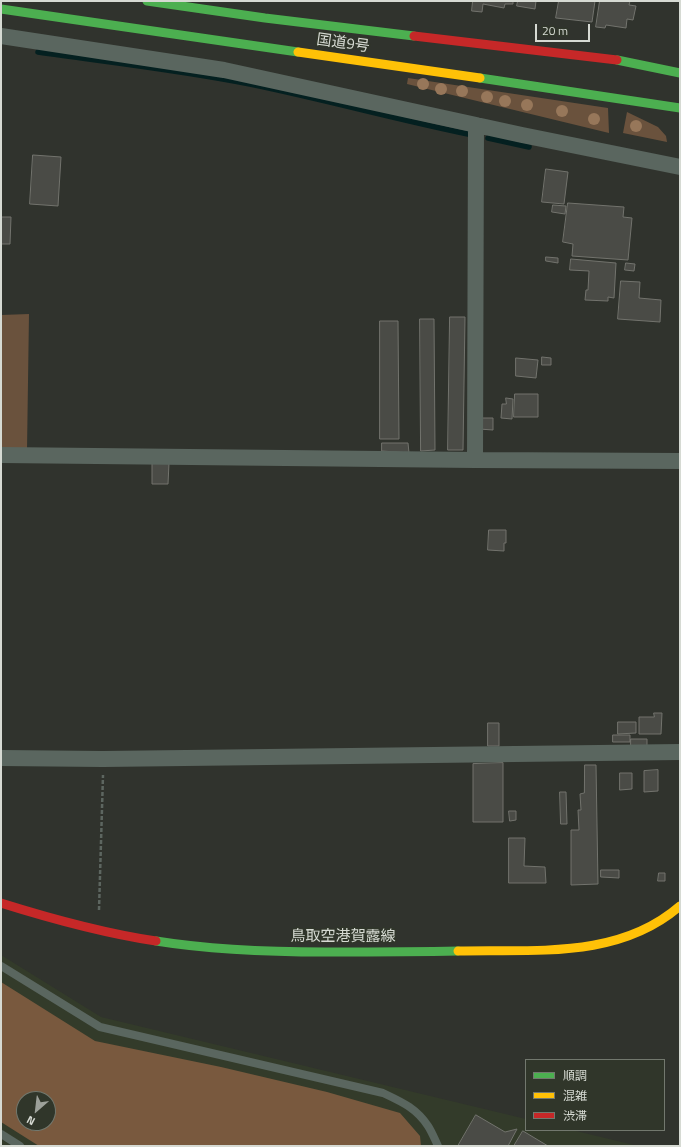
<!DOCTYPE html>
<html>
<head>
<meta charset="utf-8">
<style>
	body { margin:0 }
	#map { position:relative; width:681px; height:1147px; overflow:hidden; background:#30332d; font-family:"Titillium Web","Noto Sans JP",sans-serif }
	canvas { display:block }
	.frame { position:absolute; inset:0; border:2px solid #d6dad3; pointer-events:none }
	.legend { position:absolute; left:525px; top:1059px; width:140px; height:72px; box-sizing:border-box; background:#30362a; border:1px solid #72786e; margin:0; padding:5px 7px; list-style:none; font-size:12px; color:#d6dad3 }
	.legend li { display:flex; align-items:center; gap:8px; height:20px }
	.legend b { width:20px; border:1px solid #72786e }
	.north { position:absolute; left:16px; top:1091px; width:40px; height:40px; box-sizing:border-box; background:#30362a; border:1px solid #72786e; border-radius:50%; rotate:208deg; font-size:11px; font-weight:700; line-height:16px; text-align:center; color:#d6dad3 }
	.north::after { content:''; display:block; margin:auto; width:14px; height:18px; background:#9ca099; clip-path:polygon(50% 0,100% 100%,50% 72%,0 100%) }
	.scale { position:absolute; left:535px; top:24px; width:55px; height:18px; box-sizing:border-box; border:2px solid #d6dad3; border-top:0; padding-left:5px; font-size:12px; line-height:14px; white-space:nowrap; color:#d6dad3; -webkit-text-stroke:3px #30362a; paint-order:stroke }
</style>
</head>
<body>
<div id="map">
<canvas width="681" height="1147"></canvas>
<div class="frame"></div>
<ul class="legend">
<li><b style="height:5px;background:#4caf50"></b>順調</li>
<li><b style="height:5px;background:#ffc107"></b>混雑</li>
<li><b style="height:5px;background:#c62828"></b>渋滞</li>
</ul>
<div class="north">N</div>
<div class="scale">20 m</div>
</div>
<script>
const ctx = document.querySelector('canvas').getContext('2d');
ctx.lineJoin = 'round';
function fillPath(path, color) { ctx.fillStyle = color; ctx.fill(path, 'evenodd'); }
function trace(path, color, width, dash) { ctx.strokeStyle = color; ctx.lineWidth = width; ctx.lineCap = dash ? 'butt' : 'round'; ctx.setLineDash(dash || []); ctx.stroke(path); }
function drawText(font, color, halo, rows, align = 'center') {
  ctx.font = font + ' "Titillium Web","Noto Sans JP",sans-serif'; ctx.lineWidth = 3; ctx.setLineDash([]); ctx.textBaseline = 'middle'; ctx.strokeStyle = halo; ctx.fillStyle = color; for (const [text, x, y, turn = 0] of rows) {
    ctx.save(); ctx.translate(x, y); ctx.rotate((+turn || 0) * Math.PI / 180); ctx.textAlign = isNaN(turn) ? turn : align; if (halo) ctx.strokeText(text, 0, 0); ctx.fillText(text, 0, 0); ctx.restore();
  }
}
fillPath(new Path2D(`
	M1,955L101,1017L526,1119V1130H572L638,1146H1ZM24,1099H48V1123H24Z`), '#333b2a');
fillPath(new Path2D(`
	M408,78L608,108L609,133L407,84Z
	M627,112L658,127L666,136L667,142L623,133Z
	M29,314L27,450H1V315Z`), '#6a523d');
fillPath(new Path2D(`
	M1,982L95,1041L221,1067L327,1092L400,1113L420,1136L421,1146H39L1,1122ZM24,1099H48V1123H24Z`), '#79593e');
trace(new Path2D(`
	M38,52C108,62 180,70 250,84C323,99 395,119 468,134
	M488,138L529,147`), '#042020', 5.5);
const building = new Path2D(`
	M473,1H513V4H505L504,8L483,4L482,12L472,11Z
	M518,1H536L535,9L517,6Z
	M559,1H595L592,22L556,18Z
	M600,1H630L629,5L636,6L633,20L627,19L626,28L606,25L605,28L596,27Z
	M33,155L61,157L58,206L30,204Z
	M546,169L568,172L564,204L542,202Z
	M568,203L624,207L623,217L632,218L628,260L572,256L573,244L563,242Z
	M553,205L566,206L565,214L552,212Z
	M1,217H11L10,244H1Z
	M546,257L558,258V263L546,261Z
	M571,259L616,263L614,298L608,297V301L585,300L586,290H588L589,271L570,270Z
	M626,263L635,264L634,271L625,270Z
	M621,281L640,282L639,298L661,300L660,322L618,319Z
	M450,317H465L463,450H448Z
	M420,319H434L435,450L421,451Z
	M380,321H398L399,439H380Z
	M542,357L551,358V365H542Z
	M516,358L538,360L536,378L516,376Z
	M515,394H538V417H514Z
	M506,398L513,399L512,419L501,418L502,404H506Z
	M480,418H493V430L479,429Z
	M382,443H408L409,453L382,451Z
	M169,463L168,484H152V464Z
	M489,530H506V543H504V551L488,550Z
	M654,713H662L661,734H639V717H654Z
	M618,722H636V733L618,734Z
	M488,723H499V746H488Z
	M613,735H630V742H613Z
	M631,739H647V746H631Z
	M503,763V822H473V764Z
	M585,765H596L598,884L571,885V830H579L578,810H581L580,794L584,793Z
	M658,770V791L644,792V771Z
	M620,773H632V789L620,790Z
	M560,792H566L567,824H561Z
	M509,811H516V820L510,821Z
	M509,838H525L524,866L545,867L546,883H509Z
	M601,870H619V878L601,877Z
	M659,873H665V881H658Z
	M476,1115L505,1132L517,1129L508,1146H458Z
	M523,1131L548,1146H514Z`);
fillPath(building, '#4a4b46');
trace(building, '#72736d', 1);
trace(new Path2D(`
	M99,910L103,775`), '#5d6660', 2.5, [4, 2]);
trace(new Path2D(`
	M1,966L100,1027L383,1093C402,1102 416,1108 428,1126C432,1132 435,1140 438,1146
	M1,1134L20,1146`), '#5a665f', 8);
trace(new Path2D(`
	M1,36L224,70L522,135L680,167
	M1,455L475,460L680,461
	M475,460L476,125
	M1,758L103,759L680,752`), '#5a665f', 16);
trace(new Path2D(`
	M147,1L265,18L414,36
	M1,9L298,52
	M617,60L680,73
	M480,78L680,108
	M156,941C212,950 270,952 326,952C370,952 414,952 458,951`), '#4caf50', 9);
trace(new Path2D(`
	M298,52L480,78
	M458,951C534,949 618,960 680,906`), '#ffc107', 9);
trace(new Path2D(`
	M414,36L617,60
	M1,903C52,919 103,933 156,941`), '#c62828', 9);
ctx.fillStyle = '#97775a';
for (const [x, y] of [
	[423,84],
	[441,89],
	[462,91],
	[487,97],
	[505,101],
	[527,105],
	[562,111],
	[594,119],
	[636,126]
]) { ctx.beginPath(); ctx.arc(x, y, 6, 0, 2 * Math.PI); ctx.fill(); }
drawText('15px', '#d6dad3', '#30362a', [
	["国道9号",343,44,8],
	["鳥取空港賀露線",343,937]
]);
</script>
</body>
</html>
